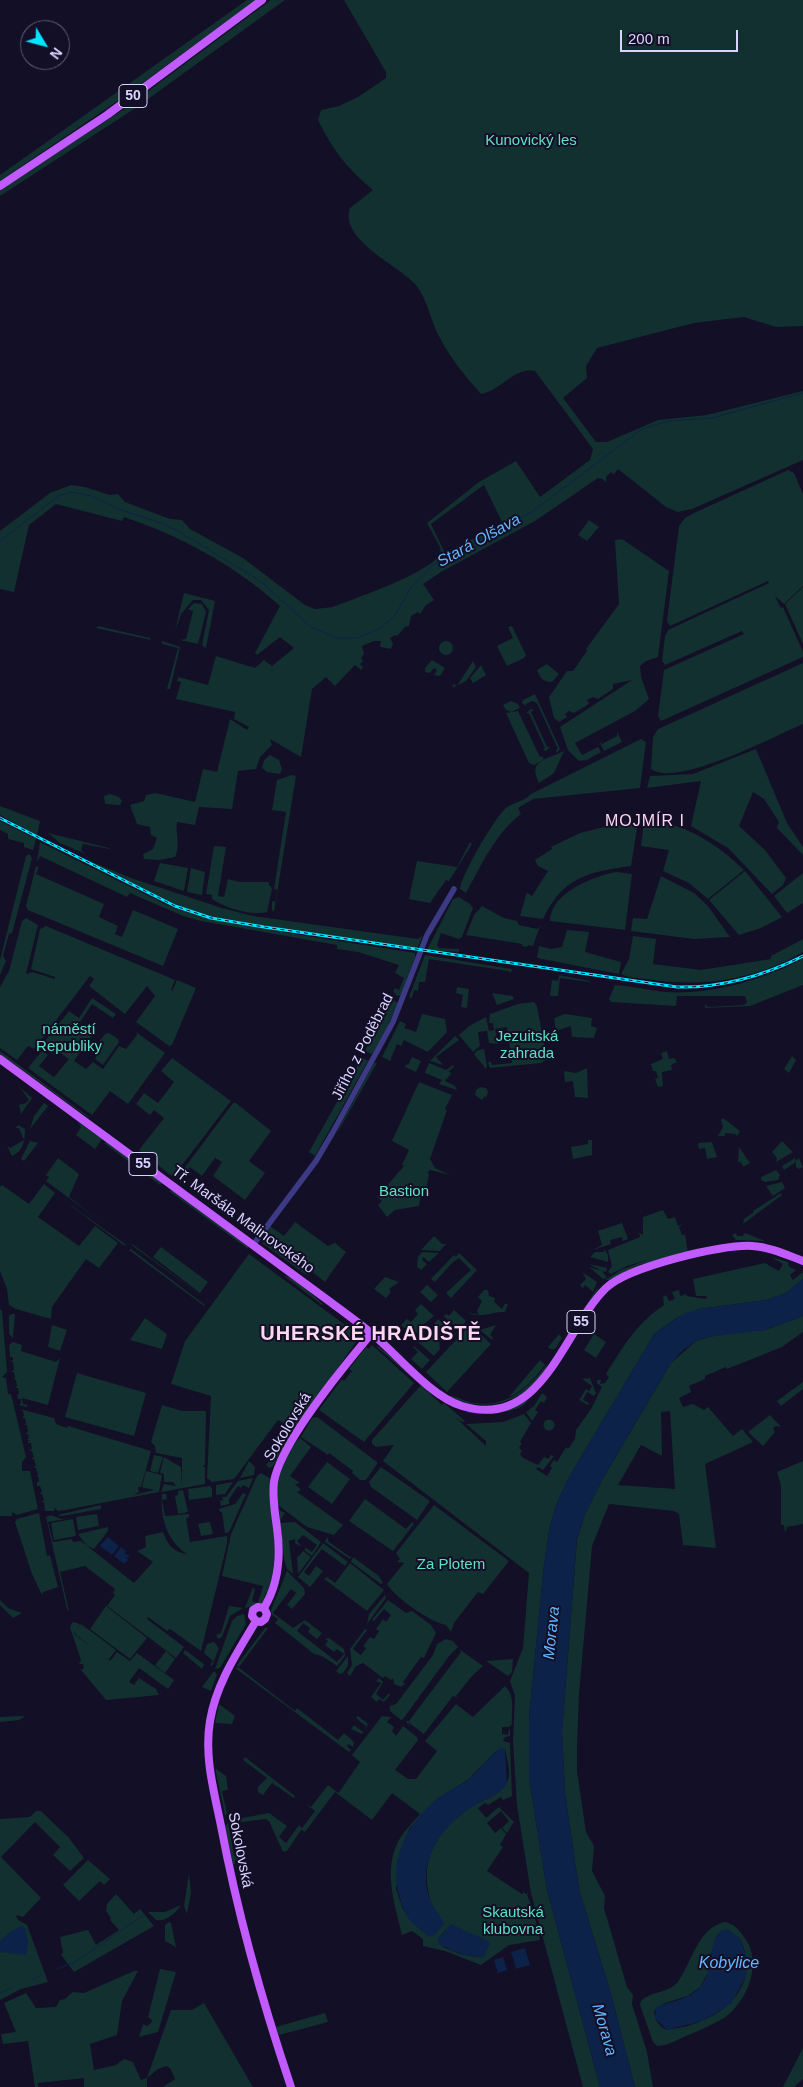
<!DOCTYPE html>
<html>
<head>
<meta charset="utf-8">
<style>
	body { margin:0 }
	#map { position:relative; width:803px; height:2087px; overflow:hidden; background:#130f26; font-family:Helvetica,sans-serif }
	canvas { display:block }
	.north { position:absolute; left:20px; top:20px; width:50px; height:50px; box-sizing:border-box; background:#130f26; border:1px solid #625e7d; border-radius:50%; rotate:127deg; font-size:14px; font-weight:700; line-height:20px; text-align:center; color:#d9d4ff }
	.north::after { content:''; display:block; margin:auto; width:18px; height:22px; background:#00e5ff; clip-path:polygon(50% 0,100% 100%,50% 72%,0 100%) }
	.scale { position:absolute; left:620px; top:30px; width:118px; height:22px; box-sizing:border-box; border:2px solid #d9d4ff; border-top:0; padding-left:6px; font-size:15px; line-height:18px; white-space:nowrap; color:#d9d4ff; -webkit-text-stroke:4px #130f26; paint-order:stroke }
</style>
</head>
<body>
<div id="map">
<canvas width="803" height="2087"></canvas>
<div class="north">N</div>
<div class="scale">200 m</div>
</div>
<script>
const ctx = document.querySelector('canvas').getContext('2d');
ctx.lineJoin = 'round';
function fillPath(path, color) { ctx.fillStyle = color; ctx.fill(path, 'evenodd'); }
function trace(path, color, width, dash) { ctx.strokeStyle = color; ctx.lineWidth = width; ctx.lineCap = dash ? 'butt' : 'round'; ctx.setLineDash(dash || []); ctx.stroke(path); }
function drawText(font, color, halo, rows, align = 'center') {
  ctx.font = font + ' Helvetica,sans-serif'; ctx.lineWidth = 4; ctx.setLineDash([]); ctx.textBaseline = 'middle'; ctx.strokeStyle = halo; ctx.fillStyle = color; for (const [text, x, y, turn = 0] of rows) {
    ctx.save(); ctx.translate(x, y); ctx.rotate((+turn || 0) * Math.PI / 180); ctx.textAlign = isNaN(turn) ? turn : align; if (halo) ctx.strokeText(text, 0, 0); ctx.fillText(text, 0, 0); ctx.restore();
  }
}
fillPath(new Path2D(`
	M247,0H256L119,100L0,181V175Z
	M271,0H285L137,107L0,196V190L124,109Z
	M344,0H803V326L776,327L744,317L694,323L597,348L586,366L587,378L563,398L596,442H607L658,420L707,415L803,391V460L692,509L678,512L666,507L618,469L614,474L611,472L606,477V483L603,479L598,478L535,521L441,572L423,584L434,600L426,605L420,614L418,612L411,616L409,626L405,627L397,636L395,635L390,638L393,644L391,649L380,647L381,641H374L362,646L364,654L361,658L363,661L360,664L363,667L361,670L355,665L335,686L326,677L312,689L301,757L270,739L272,745L260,757L256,769L238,771L232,809L199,807L195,825L177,822C175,834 181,845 175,857L159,860L144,859L143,854L153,849L157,838L151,835L150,827L137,824L130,805L144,801L146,795L155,793L195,802L203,769L217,772L230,719L247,730L249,727L234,719L235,712L176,699L181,682L177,681L178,677L208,685L216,656L255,668L264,660L272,666L294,648L280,637L257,655L255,653L280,606C236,566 181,536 124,517L122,521L56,504L29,525L14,592L0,589V531L50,493L71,485L85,487L110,495L118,494L125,502L170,519L182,520L190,529L243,558L305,605L315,609L333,607C355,598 431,573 441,553L440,547L427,523L479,482L516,461L540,497L590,460L593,449L535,371C516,366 499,392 481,394C466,377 450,358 440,338C430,321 428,298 414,283C397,265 339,239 350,208L373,190C346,167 334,152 318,120L321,110L339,106L358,97L386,78V72ZM484,485L503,524L445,553L431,524Z
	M788,470L794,473L803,494V586L784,604L775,596L781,608L783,607L803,652V657L661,721L658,716L664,670L744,634L742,631L665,665L662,661L665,636L668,630L769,583L768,581L670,626L667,621L679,526L685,518L694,513Z
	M589,520L599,527L587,541L578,535Z
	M622,539L669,571L658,657L646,661L640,666L641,677L649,699L635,711L575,743L582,755L598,747L601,752L587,760L579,761L568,750L560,727L632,680L613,684V689L598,699L593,697L587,700L589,704L574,713L569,711L565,714L567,717L559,722L554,718L549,697L567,671H573L587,651L586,649L619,604L615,540Z
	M803,587V644L785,604Z
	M184,593L215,601L206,648L202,645L209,610L201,600H193L181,614L175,631Z
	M194,603L202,604L206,612L198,644L180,640L186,639L193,611L188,609Z
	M98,626L150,638L151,640L96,628Z
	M512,626L526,655L524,658L507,666L497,646L513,638L508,627Z
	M162,641L180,647L170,689H167L178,648L162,644Z
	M439 648a7 7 0 1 1 14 0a7 7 0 1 1-14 0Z
	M432,660L445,668L440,676L434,675L437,670L434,668L430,673L425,672V668Z
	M473,661L476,667L466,681L454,687H452L454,684L457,686Z
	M803,663V724C775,736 676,788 651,769L653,737L658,729Z
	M547,664L559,674L552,682C543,682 540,678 537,670Z
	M481,665L486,675L473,683L470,678Z
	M535,694L560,749L557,753L556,750L558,749L537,703L532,701L526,704L527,707L522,703L523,700Z
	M511,701L518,704L520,708L511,712L506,710L503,705Z
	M531,709L534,710L531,712L547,747H550L546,751L543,750L545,748L529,713H526Z
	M518,711L540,757L542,756L544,759L534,765L529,763L506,713Z
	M617,732L622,742L604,751L599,741L602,744L617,736Z
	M641,739L646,742L640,788L533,799L518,808L521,814C495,834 482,864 466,893L460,889C462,874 495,817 506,808C515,801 522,803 531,794Z
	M756,749L787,823L803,847V855L777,828L779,822L764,799L753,792L739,826L765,850L786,878L783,885L772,894L728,848L691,826L701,781L647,788L650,776L693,774Z
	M564,751L554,773L539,783C527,759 547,760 564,751Z
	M270,755L279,760L282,769L280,774L267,772L262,768L264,760Z
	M292,775L296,776L274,912L272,910V901L276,902L278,890L274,889L286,812L272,810L277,780Z
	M110,794L119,797L122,801L120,805L105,804L104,796Z
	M0,806L40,821L37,835L0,815Z
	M0,821L36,839L33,850L24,847V843L8,839V834L0,830Z
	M628,821L638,822L631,866C588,872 563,877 543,919L520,916L526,895L527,893L532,896L548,871L538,866L535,860L552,849L551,847L580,833Z
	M644,821C681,820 719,845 744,870L708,899L689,883L663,871L669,850L641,846Z
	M48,833L109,848V849L83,844L81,850L86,854L60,843Z
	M40,842L167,905L198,916L300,935L415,953V957L401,995L397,996L393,991L395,988L399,990L404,978L395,973L399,965L358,952L337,949V945L201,921L183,916L130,893L127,897L40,856L37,862Z
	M470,842L472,844L449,881L446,880L430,903L409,899L417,861L457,867Z
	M214,846L226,847L218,896L224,897L228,879L239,882H268L272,889L267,912C251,916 225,908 212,899V895L206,894Z
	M29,854L32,858L12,933L9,934L3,956L6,961L0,975V960L26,856Z
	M75,855L131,878L222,908L253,916L418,939L423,935L417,949L313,934L204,915L159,898Z
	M160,863L188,868L184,891L154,881Z
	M36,866L39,867L36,874L104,904L99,917L118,926L115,934L122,937L133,910L178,929L163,966L28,910L26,906Z
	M191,868L205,872L202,895L187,892Z
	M745,871L782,917L761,928L739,935L709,900Z
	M616,872L632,874L625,930L550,921C550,893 594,876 616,872Z
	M803,873V903L787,913L774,896Z
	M661,876L694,893L708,906L730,937L694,939L631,931L633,918L647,919Z
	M459,897L470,904L473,908L462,937L459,939L441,933L437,945L439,948L459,949V952L427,950L453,899Z
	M482,906L504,918L517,921L519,925L537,929L540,926L533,946L528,945L527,947L522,946V944L466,935L474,915Z
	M26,918L38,925L26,974L32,972L55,979V977L31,969L40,929L46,926L175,980L171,990L172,991L177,980L196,988L172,1045L169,1046L136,1022L155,996L147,986L125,1014L89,986L94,979L90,976L34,1049L28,1046L17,1060L0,1048V987L9,971L22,921Z
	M567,930L589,932L585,952L621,962L619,974L537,958L539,946L551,949L562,947Z
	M633,936L656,939L653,964L701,970L771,959V956L803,939V952C756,980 701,988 647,979C639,978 628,978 621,974L629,959Z
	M425,955L512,969L511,973L508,971L429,959L425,982H419L418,991L414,990L412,998L409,997Z
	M803,959V985L750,1006L705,1008V1004L708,1007L744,1005L747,1002L745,996H677L676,1006L611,1002L609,999L615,985C632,986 648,990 665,992C711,995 763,980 803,959Z
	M559,975L590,981V982L560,978L558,996H550L552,980L558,981Z
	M457,987L469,989L467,1008L461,1007L463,995L456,993Z
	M492,993L513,996L514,999L497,1005Z
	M92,998L116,1014L113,1018L92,1004L78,1025L92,1035L74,1061L86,1069L93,1062L103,1069L119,1046L126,1049L137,1035L136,1032L165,1053L128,1104L110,1091L92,1115L28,1068L42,1051L40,1048L42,1046L45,1048L43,1051L48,1055L39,1066L54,1077L69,1059L44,1042L69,1011L79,1018Z
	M392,999L398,1003L384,1034L372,1054L365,1051Z
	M534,1002L537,1006L547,1059L541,1063L490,1068L488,1062H491L492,1065L512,1063L507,1027L495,1029L498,1044L489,1043L487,1031L478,1032L480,1046L473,1052L459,1035L469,1026L486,1017L489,1031L494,1030L493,1023H489L490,1014L518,1004Z
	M422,1014L445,1019L447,1032L428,1052L404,1040L401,1046L397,1044L391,1058V1061L382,1057L400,1021L406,1024L404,1028L416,1032Z
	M565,1014L592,1018L591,1026L597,1028L594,1038L572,1037L571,1026L556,1031L554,1018Z
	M109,1033L118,1039L119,1042L103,1065L95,1059L102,1046L98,1043L105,1034Z
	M455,1036L459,1040L436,1057L443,1065L430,1061Z
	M484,1049L487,1066L486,1069L474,1054L478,1050Z
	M0,1051L89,1117V1118L0,1054Z
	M667,1051L669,1059L674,1058L677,1062L671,1065L672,1070L662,1072L663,1086L658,1087L655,1079L658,1078L656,1071H653L651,1064L663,1059L661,1053Z
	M792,1056L796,1060L789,1073L784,1069Z
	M362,1057L368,1061L315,1156L309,1152Z
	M412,1057L421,1061L416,1072L405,1067L406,1064L408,1065Z
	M172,1058L231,1101L173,1177L139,1150L164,1118L154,1110L150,1115L136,1104L144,1093L158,1103L174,1082L161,1071Z
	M374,1063H377L336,1135L339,1128Z
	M429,1063L446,1070L453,1065L454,1067L449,1071L451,1074L445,1081L455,1086L457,1090L439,1084L442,1080L425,1073Z
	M587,1068L588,1098L575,1097L573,1081L565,1082L564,1071L576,1073Z
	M419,1082L452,1095L445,1109L447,1110L430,1159L435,1168L450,1175L430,1170L427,1173L429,1174L426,1190H422L419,1206L395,1210L387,1217L378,1205L382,1201L377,1197L404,1166L402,1165L409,1150L392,1141Z
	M20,1087L32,1098L21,1114L19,1105L26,1103L29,1100Z
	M480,1087L486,1088L488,1092L486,1098L485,1096L482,1100L475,1095L476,1090Z
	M44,1103L48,1106L30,1129L34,1116Z
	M233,1103H236L271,1131L249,1161L265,1173L245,1200L213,1176L222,1162L215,1158L202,1176L190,1167L179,1180L177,1178Z
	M723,1118L740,1131L737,1136L735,1134L725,1133V1136H718L723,1127L721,1120Z
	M78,1122L102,1139L95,1149L76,1135L81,1127Z
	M18,1125L25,1129C25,1142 23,1151 12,1156L7,1146L10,1148L24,1140L19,1128H16Z
	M588,1140H592V1155L573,1159L571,1147L588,1144Z
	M30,1141L38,1143L24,1161L21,1159Z
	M782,1141L793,1152L776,1162L777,1158L772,1152Z
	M106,1142L162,1183L160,1185L104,1143Z
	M712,1142L717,1157L707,1159L705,1148L699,1149L698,1145L699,1143Z
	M739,1147L750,1163L743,1167L741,1162H738Z
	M58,1158L79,1174L69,1197L100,1221L46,1181L49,1177L46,1175Z
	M795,1158L796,1161L799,1158L803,1167L799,1169L796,1167V1162L784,1170L782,1166Z
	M776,1170L780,1175L778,1180L765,1182L761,1180V1177Z
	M782,1182L785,1188L773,1196L766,1186Z
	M44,1184L55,1193L38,1217L79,1246L95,1226L118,1243L99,1268L86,1259L52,1307L51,1319L16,1309L9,1305L7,1289L0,1271V1187L2,1185L29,1204Z
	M173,1190L248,1246V1249L169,1191Z
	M781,1193L782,1195L743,1224L744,1219L754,1212L753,1211Z
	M55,1194L125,1244V1246Z
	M663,1210L668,1219L675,1217L678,1226L684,1224L679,1227L682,1235L685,1234L688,1253L639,1265L610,1280H605L621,1270L647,1260L627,1266L611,1274L608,1272L612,1266L608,1250L640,1237L639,1233L643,1235V1217Z
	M295,1222L328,1246L335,1243L346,1252L325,1282L310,1270L306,1275L262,1243L263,1236L270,1226L284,1236Z
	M622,1223L628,1239L623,1241L622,1237L610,1240L611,1244L593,1250L602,1245L598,1231Z
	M736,1233L737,1236H743L745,1233L765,1241L736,1240L732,1235Z
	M434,1236L442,1244H446L440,1251L421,1250Z
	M131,1243L208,1301L133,1246Z
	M161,1247L208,1282L200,1293L153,1257Z
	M131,1249L205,1305L204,1306L129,1250Z
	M604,1249L608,1255V1262L590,1257L595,1252H604Z
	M422,1252L439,1253L429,1262L423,1257L422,1260L427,1264L421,1270L417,1267L418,1257Z
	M459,1253L477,1270L451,1298L446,1293L471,1270L459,1258L452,1263L435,1282L431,1279L454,1255L456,1257Z
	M249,1254L360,1336L295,1430L278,1420L234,1479L212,1482L207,1478L211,1396L171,1384L185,1341Z
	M771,1257L788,1262L789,1267L796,1270L790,1275L793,1280L803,1272V1279L786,1293L766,1300L699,1309L678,1317L655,1333L569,1477L557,1503L550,1525L544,1565L529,1717V1779L547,1890L600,2087H583L531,1893L517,1805L513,1742L515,1696L510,1681L523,1648L529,1573L383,1461L394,1445L376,1447L372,1444V1440L421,1385L442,1405L444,1403L465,1421L462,1422L455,1417L486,1446V1441L466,1424L503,1422L524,1414L531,1423L520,1442L522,1443L519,1448L522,1451L520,1454L523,1458L538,1465L544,1457L548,1459L551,1455L554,1456L543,1470L538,1467L536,1469L547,1476L552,1468L550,1466L554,1460L557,1462L566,1447L568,1449L575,1439L576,1430L591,1409L602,1387L597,1383V1380H601L600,1384L605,1383L609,1377L606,1374C623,1347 636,1324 664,1305L663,1297L666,1295L669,1301L675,1299L672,1292L679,1290L680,1296L687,1294L686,1296L706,1299L707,1296H696L693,1279L765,1263L779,1271L783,1264Z
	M589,1264L607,1268L606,1272L602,1271L607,1278L603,1279L589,1267L602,1271Z
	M582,1272L597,1282L593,1292L585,1285L583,1288L580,1285L586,1279Z
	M283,1275L297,1281L323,1304L322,1305Z
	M385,1277L399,1282L389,1289L391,1292L386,1298L374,1289Z
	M427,1285L438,1295L431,1302L420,1292Z
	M598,1287L597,1291L558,1347Z
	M484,1290H488L489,1296L495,1298L494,1302L502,1309L505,1304H508L505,1312C491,1311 479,1320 467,1312L479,1315L477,1311L482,1301L478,1297Z
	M421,1304L434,1316L419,1328L414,1337L401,1325L407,1319L411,1322L418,1314L415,1310Z
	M0,1309L2,1311L7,1372L2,1377L6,1378L8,1394H11L26,1457L22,1462V1471H30L38,1509L17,1515L12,1512V1516H0Z
	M454,1310L466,1321L458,1330L444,1316L446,1314L449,1316Z
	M12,1314H15L13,1338L9,1334V1316Z
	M803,1316V1332L782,1347L727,1369L726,1367L705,1376V1379L689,1386L691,1392L679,1398L683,1407L693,1404L704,1410L708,1407L733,1436L742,1429L753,1442L705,1464L716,1548L683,1545L679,1514L674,1511L609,1504L592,1546L579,1694L577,1748V1771L586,1832L594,1846L592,1871L605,1896L604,1908L627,1987L633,1995L632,2004L647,2052L653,2087H635L611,1994L579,1889L565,1793L562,1732L577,1539L586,1512L602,1480L671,1363L696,1341L720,1334L765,1330ZM670,1411L675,1489L618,1485L641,1445L662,1456L661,1412Z
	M145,1318L167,1334L162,1349L130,1340Z
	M438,1319L454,1334L448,1341L439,1340L440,1349L434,1356L418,1342L422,1337L425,1339L437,1326L434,1324Z
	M52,1325L67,1330L60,1351L48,1347Z
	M470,1325L491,1344L447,1392L426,1372Z
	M496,1325L490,1335L493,1338L492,1340L480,1330Z
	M559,1334L562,1338L555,1349H550L548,1347Z
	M594,1334L606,1342L596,1358L584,1350Z
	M13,1342L22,1345L21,1351L56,1362L60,1358L48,1405L22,1398L23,1404L27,1405V1407L19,1405L21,1403V1399H18L17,1395L19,1394L18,1388H15L17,1386L16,1380L13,1379L15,1378L14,1372H11L14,1370L13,1362L10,1361L13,1360V1357H10L9,1345Z
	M372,1345L414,1383L364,1442L319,1410L342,1379L344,1381L352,1371L349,1369L366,1347L369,1349Z
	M378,1346L416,1378L417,1382L377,1347Z
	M414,1346L430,1360L422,1369L411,1359L418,1352L413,1347Z
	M540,1360L545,1365C535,1378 525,1390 509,1397Z
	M547,1364C546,1370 541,1375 537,1380C513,1407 480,1411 448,1396C455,1395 466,1402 474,1403C507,1408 529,1388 547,1364Z
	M77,1373L146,1393L134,1436L65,1417Z
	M590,1378L596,1393L594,1396L587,1392L583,1400L589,1403L588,1405L579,1400L586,1389L589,1391L592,1386L582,1379Z
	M803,1382V1389L781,1406L777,1401Z
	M542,1393L547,1397L544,1403L541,1401L535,1410L538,1412L532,1421L526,1412L534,1406Z
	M528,1399C525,1413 480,1417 466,1412H497L511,1408Z
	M162,1405L182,1411H206L205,1465L202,1466L205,1467V1484L161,1492L164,1484L176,1486L173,1482H164V1474L160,1473L164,1457L181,1467L182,1486V1458L156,1453L155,1446L151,1442Z
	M20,1409L54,1418L56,1424L67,1428L68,1426L151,1451L141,1487H138L139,1492L134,1495L154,1490L142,1487L146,1471L162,1475L159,1492L65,1510L58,1511L55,1508L54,1511H45L44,1502H41L44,1500L42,1494L39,1493L42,1492L40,1486H37V1482L39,1481L38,1476H35L38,1475L36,1468L33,1467L36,1466L34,1459H31L34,1457L32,1451L29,1450L32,1449L31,1443H28V1441H30L27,1439L29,1438L28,1434H25L28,1432L27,1425H24L26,1424L25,1418H22L24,1416L23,1411Z
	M770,1415L781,1427L776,1426L773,1428L775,1432L763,1446L748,1432Z
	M317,1417L377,1462V1464L366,1480H360L352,1473L353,1471L329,1453L328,1455L301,1437L312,1418Z
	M543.5 1425a5.5 5.5 0 1 1 11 0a5.5 5.5 0 1 1-11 0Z
	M287,1434L289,1439L272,1467L269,1468L266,1465L288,1437L285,1435Z
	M300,1438L311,1447L290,1476L300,1483L295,1484L301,1490L297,1492L343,1525L334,1535L307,1527L278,1505C274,1483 284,1453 300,1438Z
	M154,1455L163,1457L158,1473L150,1471Z
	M249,1461L255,1467L254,1475L240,1478Z
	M803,1461V1524L787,1527L785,1533L784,1525H781V1486L777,1472Z
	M327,1462L350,1479L332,1504L308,1487Z
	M381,1467L430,1501L417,1520L371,1487L369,1482Z
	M261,1473L271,1479C271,1520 284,1560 264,1598L266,1599L261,1604L245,1608L253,1587L255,1590L252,1601L258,1603L263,1586L222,1576L231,1534L257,1476Z
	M253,1478L249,1488L243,1485L241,1488L238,1486L229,1499V1504L221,1506L220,1500L223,1501L222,1497H226L238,1481Z
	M233,1482L225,1494L216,1495V1485Z
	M210,1486L212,1488V1497L189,1500L188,1489Z
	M183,1490L188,1512L178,1514L175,1496L178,1495V1491Z
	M243,1493L246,1494L229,1532L225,1533L222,1512H220L219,1509L235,1504Z
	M162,1494H166L167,1499L162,1500L165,1516L189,1514V1517L186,1518L190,1542L227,1536V1544L201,1651L170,1629L167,1631L148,1617L147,1619L184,1647L176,1658L107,1606L115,1595L113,1593L115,1589L85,1566L60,1572L69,1611L67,1609L46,1517L51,1515L61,1519L72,1518L48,1522L53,1542L72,1539L73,1542L81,1541L134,1583L153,1562L137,1551L146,1547L145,1536L163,1532C168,1545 173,1552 187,1554C167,1541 160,1518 162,1494Z
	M365,1499L406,1529L412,1522L414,1524L393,1551L349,1521Z
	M101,1505V1509L62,1516L57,1515Z
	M434,1505L509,1561L483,1594L478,1592L454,1623L451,1632L446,1625C432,1623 395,1598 387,1584L404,1563L397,1562L400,1559L396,1553Z
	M279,1510L285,1513L281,1519V1523L295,1522L321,1542L312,1556L304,1550L306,1548L312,1552L317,1545L303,1535L297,1541L302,1547L295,1543V1539L289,1541L293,1574L287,1569L284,1559Z
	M39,1513L47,1556L50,1555L58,1587L43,1592L42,1595L32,1574L15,1522L17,1519Z
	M97,1514L99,1526L88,1528L86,1517L88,1528L78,1530L76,1517Z
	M73,1519L76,1536L54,1540L51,1523Z
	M210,1522L213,1534L201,1536L198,1524Z
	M108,1527V1531L94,1549L86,1545L78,1534Z
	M327,1537L329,1542L350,1557L352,1556L350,1559L325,1542Z
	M323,1543L348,1562L345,1566L322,1549L304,1572L309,1576L316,1566L323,1571L310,1587L298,1577Z
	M303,1551L311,1557L298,1574L297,1558Z
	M353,1557L379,1576L383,1583L381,1584L351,1562Z
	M350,1563L384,1590L367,1611L324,1579L327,1577L335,1583Z
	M287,1571L304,1588L305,1594L292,1609L287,1605L296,1593L291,1589L273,1613L293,1628L305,1620L322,1633L317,1639L308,1632L310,1628L303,1623L297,1631L337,1662L344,1654L337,1649L334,1652L325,1645L328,1641L325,1639L329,1638L344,1649L345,1656L337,1666L322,1656L314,1654L275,1623L278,1619L272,1615L271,1610Z
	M385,1595L386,1598L367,1624L369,1614Z
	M0,1600L8,1608L22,1613L13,1618L0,1605Z
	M388,1600L406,1613L412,1611L431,1625L436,1633L424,1658L421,1657L403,1682L405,1684L401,1687L394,1684L393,1678L391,1680L385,1676L383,1678L363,1663L356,1666L350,1676L347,1673L352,1665L350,1649L365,1629L367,1630L353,1649L361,1655L366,1648L363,1646L370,1637L374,1639L379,1631L376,1629L383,1619L386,1622L391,1615L384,1609L374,1621L372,1620Z
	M106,1606L147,1638L130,1659L90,1629Z
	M229,1606L243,1608L230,1616L222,1637L218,1639L216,1635L221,1633Z
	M244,1614L246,1624L220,1668L215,1669L232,1621L237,1616Z
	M73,1622L80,1624L74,1634L93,1648L74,1633L81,1624L116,1650L109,1659L107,1658L110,1661L117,1652L130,1661L137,1653L174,1680L168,1689L139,1668L129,1682L134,1685L139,1678L156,1689L159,1695L106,1700L81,1670L84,1668L83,1664H79L81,1660L70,1627Z
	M265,1628H268L239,1667L237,1665Z
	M446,1639L453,1641L458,1647L449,1656L403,1719L401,1720L390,1711V1706L396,1704L433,1655L437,1644Z
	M214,1642L219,1648L212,1666L210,1665L213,1661L204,1653L207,1644Z
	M459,1649L483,1666L472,1676L456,1696L458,1698L453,1696L424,1734L408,1722L410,1727L406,1721H409L461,1652Z
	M185,1650L204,1664L202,1669L183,1653Z
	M166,1651L175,1659L165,1673L155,1665Z
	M348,1656V1666L343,1673L340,1674L336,1671Z
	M513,1659L512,1672L508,1676L486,1661Z
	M238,1667L295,1711L297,1708L338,1740L344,1733L354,1742L353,1747L348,1744L347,1746L351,1750L349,1752L235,1668Z
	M214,1671L217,1674L211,1691L202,1687Z
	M379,1678L383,1682L376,1694L383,1700L389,1693L390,1695L384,1702L379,1699L377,1702L371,1697L381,1683L376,1681Z
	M505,1686C516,1697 511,1709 512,1724L509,1727H502V1734L508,1735L509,1729L510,1731V1736L505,1737L503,1741L510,1743L512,1796L503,1800L501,1797L488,1805L485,1803L478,1808L486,1818L499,1807L514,1822L507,1833L502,1828L509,1821L501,1811L487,1823L495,1833L501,1828L506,1834L500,1845L503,1847L487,1871L522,1894L524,1891L525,1894L529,1893L527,1895L533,1909L540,1940L509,1945L481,1965L445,1951L423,1946V1939L412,1931L402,1935C395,1905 383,1871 398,1842C403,1832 412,1823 420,1814L392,1793L372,1820L335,1792L305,1832L301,1830L287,1851L283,1852L269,1821L265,1819L242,1822L232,1820L269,1813L287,1826L279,1837L286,1843L299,1825L302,1828L315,1811L303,1802L311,1807L328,1785L338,1793L340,1791L360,1762L352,1755L382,1716L391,1717L387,1722L394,1727L392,1731L396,1736L403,1726L417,1737L418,1740L395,1770L408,1779H416L437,1751L425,1741L456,1704L473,1717ZM505,1750C507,1758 511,1772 508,1780C503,1794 486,1798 475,1805C435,1829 416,1863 433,1908L403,1910L396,1888L409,1829L436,1800L469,1779L495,1752ZM446,1929L463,1955L443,1947L438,1939Z
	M219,1704L235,1716L232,1724L215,1723Z
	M358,1716L368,1724L362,1734L351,1729L354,1725L363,1732L367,1727L356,1718Z
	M0,1717L24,1716V1717L19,1720L0,1722Z
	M245,1757L295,1796L294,1798L272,1783L263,1795L258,1792V1787L267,1778L243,1760Z
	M215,1768L226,1776L228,1790L222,1791L227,1813L225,1815Z
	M36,1811H41L69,1838L84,1858L70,1871L53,1855L60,1847L35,1822L1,1857L41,1898L23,1917L16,1915L18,1920L27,1925L48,1982L21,1989L0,2000V1819L30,1817Z
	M228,1823L234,1856L242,1855L243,1858L235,1860V1864H233L225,1826Z
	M88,1860L110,1879L104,1885L100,1881L79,1901L63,1885Z
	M189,1873L191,1893L187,1914L184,1906Z
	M116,1894L134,1914L140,1909L154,1926L74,1972L62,1956L61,1954L63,1953L60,1937L88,1930L96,1945L119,1930L110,1920L111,1918L106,1911L107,1904Z
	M181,1905C176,1913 166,1922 156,1920L148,1912H165Z
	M169,1922L171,1923L176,1947L165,1941V1925Z
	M724,1922C733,1923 739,1929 744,1937C764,1962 747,2002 724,2018C712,2025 699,2031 686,2036C677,2040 667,2046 657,2046L653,2042L640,2005L641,2001C652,1990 670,1994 679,1980C692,1961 698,1929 724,1922ZM717,1935L740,1939C761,1981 729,2014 690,2025C683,2028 675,2028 667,2030C659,2027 655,2020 654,2011L665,2003L688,1996L700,1987L711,1967L710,1958Z
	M160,1969L176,1972L158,2032L139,2037L143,2024L147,2026L151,2023L152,2020L148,2017Z
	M134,1971H138L122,2001L117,2035L90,2044L94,2070L116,2065L124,2059L133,2062L141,2080L147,2078L171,2010H192L204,2003L253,2087H163L175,2079L170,2068L166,2066L158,2069L147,2078V2087H84V2078L38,2083V2087H35L28,2041L3,2044L1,2034L16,2032L4,2003L26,1993L36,2008L56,2007L60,2000L65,1999L73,1992L84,1993Z
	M325,2013L328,2022L279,2035L276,2027Z
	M803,2048V2079L794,2087H783Z`), '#12302f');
fillPath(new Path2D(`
	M803,1279V1316L765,1330L708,1337L696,1341L682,1351L671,1363L602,1480L586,1512L577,1538L562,1732L565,1793L579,1889L611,1994L635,2087H600L547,1890L529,1779V1717L544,1565L550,1525L557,1503L569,1477L655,1333L685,1313L699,1309L766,1300L786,1293Z
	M108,1537L119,1546L112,1555L100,1546Z
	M121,1547L126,1551L125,1554L130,1555L127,1558L124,1555L128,1560L124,1564L114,1556Z
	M501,1748L505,1749L507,1784C500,1795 483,1800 472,1807C442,1826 417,1861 429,1897C432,1908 441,1914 444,1924L435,1935L429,1937C422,1930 412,1925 407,1916C403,1911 402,1905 400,1898C388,1861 406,1824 436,1800C446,1792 458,1787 468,1780C480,1770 489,1756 501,1748Z
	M451,1924L488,1941L490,1944L483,1958L463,1955L438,1944V1939Z
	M21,1926L25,1928L28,1942L26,1955L0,1952V1941L11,1931Z
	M728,1929L740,1939L747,1958L746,1976L731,2004L702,2021L667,2030L655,2018L656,2007C668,2002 681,2001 692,1994C719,1976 703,1947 722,1930Z
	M525,1948L530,1965L516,1969L511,1952Z
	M503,1957L507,1970L498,1973L494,1960Z`), '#0c2248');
trace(new Path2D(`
	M0,541L60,495L73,492L91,496L121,510L161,523L178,531L259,580L312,628L338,638H358L382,627L395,615L410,589L433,565L533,511L642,429L668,421L712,418L803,393
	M57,1969L75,1962L144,1915
	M33,1979L43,1974
	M0,1993L11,1988`), '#0c2248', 1);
trace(new Path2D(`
	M253,1245L316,1161L333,1132L393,1022L427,935L454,889`), '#3d3a85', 5.5);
trace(new Path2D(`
	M0,186L107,115L262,0
	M0,1059L329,1301C345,1313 362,1325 377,1338C401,1359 432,1397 462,1406C543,1431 563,1330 606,1288C628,1267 721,1244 752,1246C770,1247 787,1255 803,1261
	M264,1608C279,1583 281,1556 277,1528C275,1512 272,1498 274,1482C280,1443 345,1365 371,1334
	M256,1621C237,1653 216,1684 210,1721C204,1757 214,1791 221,1826C238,1916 262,2001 291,2087
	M256,1621L252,1616L253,1610L258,1607L264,1608
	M256,1621L261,1622L265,1619L267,1614L264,1608`), '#c25bff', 8);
const rail = new Path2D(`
	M0,818L175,906L211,918L264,927L677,987C723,988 763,976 803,956`);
trace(rail, '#00e5ff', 3);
trace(rail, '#130f26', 1, [4]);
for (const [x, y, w] of [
	[133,96,28],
	[143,1164,28],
	[581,1322,28]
]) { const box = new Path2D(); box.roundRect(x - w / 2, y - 11.5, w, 23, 4); ctx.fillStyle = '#130f26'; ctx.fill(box); trace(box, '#d9d4ff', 1); }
drawText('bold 14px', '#d9d4ff', null, [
	["50",133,96],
	["55",143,1164],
	["55",581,1322]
]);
drawText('15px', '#5fe0c0', '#130f26', [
	["Kunovický les",531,141],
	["náměstí",69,1030],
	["Republiky",69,1047],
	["Jezuitská",527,1037],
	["zahrada",527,1054],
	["Bastion",404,1192],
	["Za Plotem",451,1565],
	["Skautská",513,1913],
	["klubovna",513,1930]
]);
drawText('15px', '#d9d4ff', '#130f26', [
	["Jiřího z Poděbrad",363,1047,-63],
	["Tř. Maršála Malinovského",243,1220,36],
	["Sokolovská",288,1427,-59],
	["Sokolovská",240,1850,79]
]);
drawText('italic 16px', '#62b6ff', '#130f26', [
	["Stará Olšava",479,541,-29],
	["Morava",552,1633,-84],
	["Kobylice",729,1964],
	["Morava",604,2030,74]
]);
ctx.letterSpacing = '1px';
drawText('16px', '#ffd6f0', '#130f26', [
	["MOJMÍR I",645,822]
]);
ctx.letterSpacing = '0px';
ctx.letterSpacing = '1px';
drawText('bold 20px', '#ffd6f0', '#130f26', [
	["UHERSKÉ HRADIŠTĚ",371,1334]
]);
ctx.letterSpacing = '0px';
</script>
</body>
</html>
